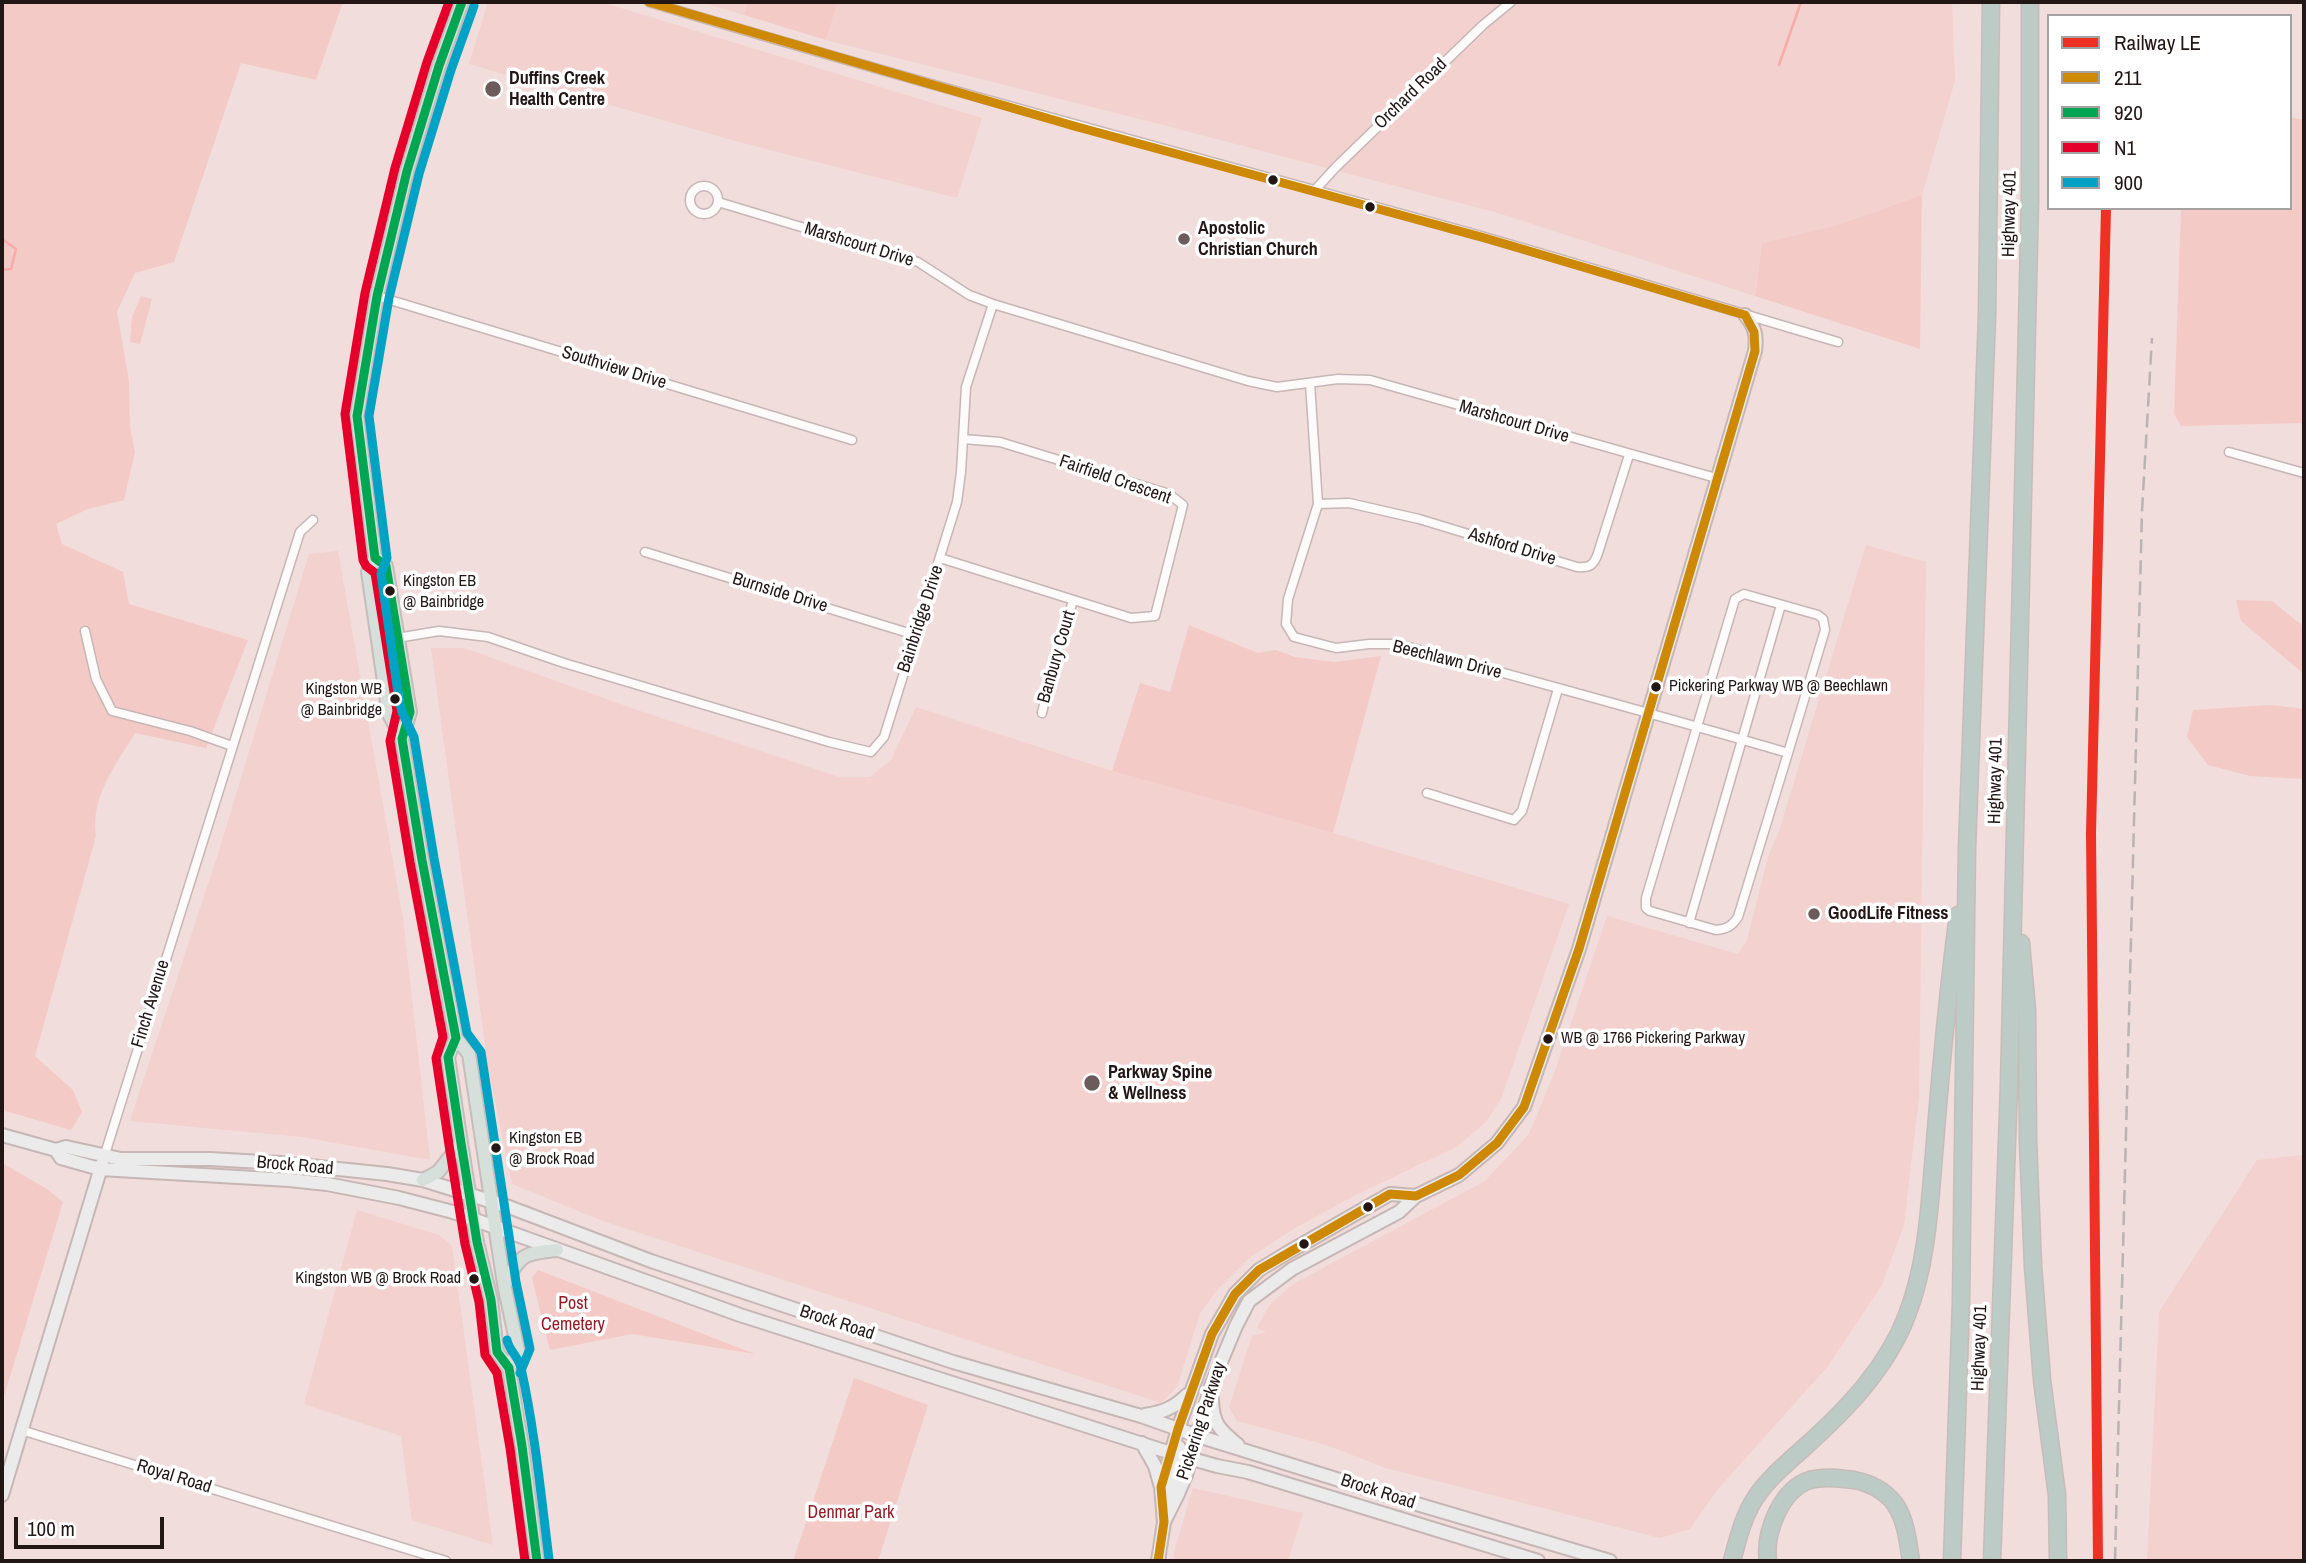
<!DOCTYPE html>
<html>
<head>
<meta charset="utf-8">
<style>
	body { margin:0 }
	#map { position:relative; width:2306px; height:1563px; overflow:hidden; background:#f1dddb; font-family:"Archivo Narrow",sans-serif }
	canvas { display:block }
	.frame { position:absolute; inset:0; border:4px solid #231716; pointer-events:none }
	.legend { position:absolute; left:2047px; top:14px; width:245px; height:196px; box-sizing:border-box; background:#fff; border:2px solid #a7a2a2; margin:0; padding:9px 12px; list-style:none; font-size:21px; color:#231716 }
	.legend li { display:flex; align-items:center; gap:14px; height:35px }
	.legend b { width:35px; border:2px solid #a7a2a2 }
	.scale { position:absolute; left:14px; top:1517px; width:150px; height:32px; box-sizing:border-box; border:4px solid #231716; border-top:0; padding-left:9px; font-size:21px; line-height:24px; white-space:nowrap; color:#231716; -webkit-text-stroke:5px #fff; paint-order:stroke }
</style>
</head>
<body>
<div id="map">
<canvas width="2306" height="1563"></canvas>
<div class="frame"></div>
<ul class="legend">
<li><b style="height:9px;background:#ee3124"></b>Railway LE</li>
<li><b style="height:9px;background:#cd8904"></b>211</li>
<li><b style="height:9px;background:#00a651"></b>920</li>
<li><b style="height:9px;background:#e4002b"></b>N1</li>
<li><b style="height:9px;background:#02a2c5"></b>900</li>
</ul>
<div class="scale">100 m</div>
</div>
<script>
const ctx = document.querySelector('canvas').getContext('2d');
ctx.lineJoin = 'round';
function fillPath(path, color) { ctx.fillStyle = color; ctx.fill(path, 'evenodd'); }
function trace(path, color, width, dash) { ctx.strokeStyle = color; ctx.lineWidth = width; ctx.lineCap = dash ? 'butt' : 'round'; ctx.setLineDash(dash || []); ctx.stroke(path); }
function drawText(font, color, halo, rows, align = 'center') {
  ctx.font = font + ' "Archivo Narrow",sans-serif'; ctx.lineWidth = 7; ctx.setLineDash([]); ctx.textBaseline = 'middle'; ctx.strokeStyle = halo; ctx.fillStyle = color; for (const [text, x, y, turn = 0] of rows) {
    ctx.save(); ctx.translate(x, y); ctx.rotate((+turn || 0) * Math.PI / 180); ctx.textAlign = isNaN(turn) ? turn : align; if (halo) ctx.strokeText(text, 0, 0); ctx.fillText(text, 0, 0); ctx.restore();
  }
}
fillPath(new Path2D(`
	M488,2H601L982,118L957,198L735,141L469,64Z
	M701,2H748L744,15Z
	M838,2H1952L1955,80L1922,195L1837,225L1762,243L1755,296L1498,213L1167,126L826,40Z
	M1866,545L1926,562L1919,1097L1904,1225L1882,1285L1828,1366L1718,1489L1690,1529L1660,1538L1386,1468L1326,1445L1237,1421L1229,1407L1252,1336L1266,1332L1257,1328L1270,1304L1295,1283L1485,1181L1529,1134L1555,1071L1607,916L1738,954L1747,940L1768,857L1779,831Z
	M338,551L403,918L430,1160L302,1137L130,1121L218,854L309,554Z
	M431,648H464L640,711L839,777H870L891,760L916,707L1112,771L1333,833L1569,904L1501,1099L1486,1122L1458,1146L1354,1196L1295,1228L1249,1258L1218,1289L1200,1313L1177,1387L1161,1403L603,1221L512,1184L488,1067Z
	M2304,1155V1561H2147L2159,1312L2257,1160Z
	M357,1210L439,1235L452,1246L493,1545L412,1520L401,1436L304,1404Z
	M1193,1488L1303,1513L1288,1561H1174V1552Z`), '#f3d1ce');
fillPath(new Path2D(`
	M2,2H343L316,80L241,63L174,262L135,273L117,312L129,381L130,427L135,452L124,500L88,509L56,524L62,544L123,572L129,604L248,640L206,748L135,733C116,765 90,797 96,836L35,1056L73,1090L82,1112L71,1130L2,1110Z
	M748,2H838L826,40L744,15Z
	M2290,117L2304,120V423L2181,426L2174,414L2181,208H2290Z
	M1922,195L1920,349L1755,296L1762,243L1837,225Z
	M141,296L152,299L140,344L130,342L132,317Z
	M2236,600L2272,601L2304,627V674L2241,621Z
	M1189,625L1258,653L1276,650L1295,657L1335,662L1381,656L1333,833L1112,771L1140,683L1170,692Z
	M2271,705L2304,709V779L2250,776L2208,765L2187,737L2193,710Z
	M2,1163L47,1189L63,1202L2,1403Z
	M538,1270L755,1354L632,1334L550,1350L532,1278Z
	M854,1378L928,1405L878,1561H793Z`), '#f4cac7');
trace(new Path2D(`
	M1779,65L1801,2
	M2,239L16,249L11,269L2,270`), '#faaba8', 2.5);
const street = new Path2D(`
	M649,2C925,85 1203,159 1481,236C1600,270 1719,307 1838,342
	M690 200a14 14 0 1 1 28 0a14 14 0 1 1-28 0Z
	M1315,190L1336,167L1483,25L1511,2
	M718,202L918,262L969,295L993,304
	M377,296L852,440
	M1310,383L1318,504L1288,599L1286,624L1294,637L1336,648L1369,644H1398C1528,680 1659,715 1788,753L1738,917C1732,926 1727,929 1716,930L1650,911L1646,908V898L1735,599L1744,594L1818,615L1823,619L1825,630L1788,753
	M2229,452L2304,473
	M1318,504L1349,503L1419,519L1577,567C1590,568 1594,565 1598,553L1629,455
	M645,552L915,635
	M940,558L1131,618L1155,616L1183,505L1169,494L1000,442L963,439
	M85,631L96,679L112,711L190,731L232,746
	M379,641L439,631L488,637L564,663L829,742L871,752L884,737L957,502L961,472L966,387L993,304L1248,381L1277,387L1338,379L1370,380L1716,478
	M1042,713L1053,665L1073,601
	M1427,793L1514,820L1522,811L1558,689
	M1689,923L1781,605
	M104,1157L300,532L313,520
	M21,1430L446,1561`);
const secondary = new Path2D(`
	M2,1135L56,1150L66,1147L121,1159H210L280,1163L387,1174L423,1180L509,1207L651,1261L953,1362L1141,1416L1198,1436L1410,1502L1610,1561
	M56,1150L61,1158L100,1169L289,1180L327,1184L399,1198L453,1212L740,1315L1171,1453L1217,1466L1248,1472L1538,1561
	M1212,1400C1213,1425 1220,1430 1238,1445
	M1145,1415C1163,1412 1174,1408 1187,1395
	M1142,1443L1155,1466L1161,1487
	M2,1495L102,1164
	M1170,1504C1171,1485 1181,1466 1179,1447
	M1164,1522L1178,1494L1186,1475L1211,1386L1236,1326L1249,1301L1292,1269L1399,1212L1416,1196L1459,1175L1497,1143L1524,1107L1579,949L1755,351C1757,335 1755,327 1745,315
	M1158,1561L1164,1522L1161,1487L1178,1429L1212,1334L1235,1294L1259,1270L1287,1253L1390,1194L1416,1196`);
const primary = new Path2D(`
	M462,2L439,66L407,171L377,296L357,416L375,558L368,572L387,702L390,716L402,739L422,860L456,1038L469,1054L504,1284L518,1350L509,1368
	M375,558L386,566L410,712L402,739
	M456,1038L448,1057L461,1143L477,1242L491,1300L497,1352L509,1368L522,1446L537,1561
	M423,1180L438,1172L461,1143
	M505,1284C520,1255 523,1253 557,1250`);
const highway = new Path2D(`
	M2021,943L2027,1010L2028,1140L2033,1266L2042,1380L2057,1495L2058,1561
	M1732,1561C1738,1539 1743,1516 1756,1497C1769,1477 1791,1460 1808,1444C1848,1408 1888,1366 1907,1315C1928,1261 1930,1199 1935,1142C1941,1066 1948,991 1958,915
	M1768,1561C1764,1533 1781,1489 1810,1480C1824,1476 1840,1478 1854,1480C1870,1483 1885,1491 1895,1504C1906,1520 1908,1542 1911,1561
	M1952,1561L1961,1302L1967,847L1987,316L1991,2
	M1992,1561L2009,1085L2030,199V2`);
trace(street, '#c6b6b5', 11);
trace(secondary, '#c6b6b5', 16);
trace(primary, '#c6bcbb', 16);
trace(highway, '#c6bcbb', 19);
trace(street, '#fdfafa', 8);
trace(secondary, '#eaebea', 12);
trace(primary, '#d7dfdb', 12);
trace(highway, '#bdcbc6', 16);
trace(new Path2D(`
	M2115,1561L2142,511L2152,338`), '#b9b4b4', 2.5, [14, 7]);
trace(new Path2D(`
	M649,2L1074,126L1485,238L1745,315
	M1158,1561L1164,1522L1161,1487L1178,1429L1212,1334L1235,1294L1259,1270L1390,1194L1416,1196L1459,1175L1497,1143L1524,1107L1579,949L1755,351L1754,332L1745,315`), '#cd8904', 9);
trace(new Path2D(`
	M462,2L439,66L407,171L377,296L357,416L375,558L386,566L410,712L402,739L422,860L456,1038L448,1057L461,1143L477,1242L491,1300L497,1352L509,1368L522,1446L537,1561`), '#00a651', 9);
trace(new Path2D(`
	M449,2L427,62L395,168L365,293L345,414L363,560L366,566L375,573L397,711L390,741L410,862L443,1037L436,1058L449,1145L465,1244L479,1302L485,1355L497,1373L510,1448L525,1561`), '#e4002b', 9);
trace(new Path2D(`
	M474,6L451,70L419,174L389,298L369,416L387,558L381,574L399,700L402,712L414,737L434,858L467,1033L481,1052L516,1282L530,1349L520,1373
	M507,1340C509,1351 519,1357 521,1368C535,1431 541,1496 549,1559`), '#02a2c5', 9);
trace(new Path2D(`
	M2098,1561L2091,833L2106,208`), '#ee3124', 10);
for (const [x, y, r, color] of [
	[493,89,9,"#6b5c5b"],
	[1273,180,6,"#231716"],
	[1370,207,6,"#231716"],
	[1184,239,7,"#6b5c5b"],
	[390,591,6,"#231716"],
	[1656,687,6,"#231716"],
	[395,699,6,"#231716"],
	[1814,914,7,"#6b5c5b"],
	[1548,1039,6,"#231716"],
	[1092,1083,9,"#6b5c5b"],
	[496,1148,6,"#231716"],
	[1368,1207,6,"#231716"],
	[1304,1244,6,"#231716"],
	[474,1279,6,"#231716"]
]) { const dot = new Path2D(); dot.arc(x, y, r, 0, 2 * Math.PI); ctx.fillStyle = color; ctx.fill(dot); trace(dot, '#fff', 2.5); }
drawText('16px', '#231716', '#fff', [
	["Kingston EB",403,582],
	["@ Bainbridge",403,603],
	["Pickering Parkway WB @ Beechlawn",1669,687],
	["Kingston WB",382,690,"right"],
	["@ Bainbridge",382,711,"right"],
	["WB @ 1766 Pickering Parkway",1561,1039],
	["Kingston EB",509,1139],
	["@ Brock Road",509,1160],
	["Kingston WB @ Brock Road",461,1279,"right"]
], 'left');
drawText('bold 18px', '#231716', '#fff', [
	["Duffins Creek",509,79],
	["Health Centre",509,100],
	["Apostolic",1198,229],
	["Christian Church",1198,250],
	["GoodLife Fitness",1828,914],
	["Parkway Spine",1108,1073],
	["& Wellness",1108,1094]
], 'left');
drawText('18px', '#231716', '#fff', [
	["Orchard Road",1411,94,-44],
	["Highway 401",2010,214,-89],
	["Marshcourt Drive",859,245,17],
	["Southview Drive",614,368,17],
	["Marshcourt Drive",1514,422,16],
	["Fairfield Crescent",1115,480,19],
	["Ashford Drive",1512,547,17],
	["Burnside Drive",780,593,17],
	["Bainbridge Drive",921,619,-72],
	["Banbury Court",1057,657,-74],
	["Beechlawn Drive",1447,660,14],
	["Highway 401",1996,781,-89],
	["Finch Avenue",151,1004,-73],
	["Brock Road",295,1166,5],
	["Brock Road",837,1323,18],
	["Highway 401",1980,1348,-88],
	["Pickering Parkway",1202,1421,-72],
	["Royal Road",174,1477,17],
	["Brock Road",1378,1492,18]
]);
drawText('18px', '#951c25', '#fff', [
	["Post",573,1304],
	["Cemetery",573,1325],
	["Denmar Park",851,1513]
]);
</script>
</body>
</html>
